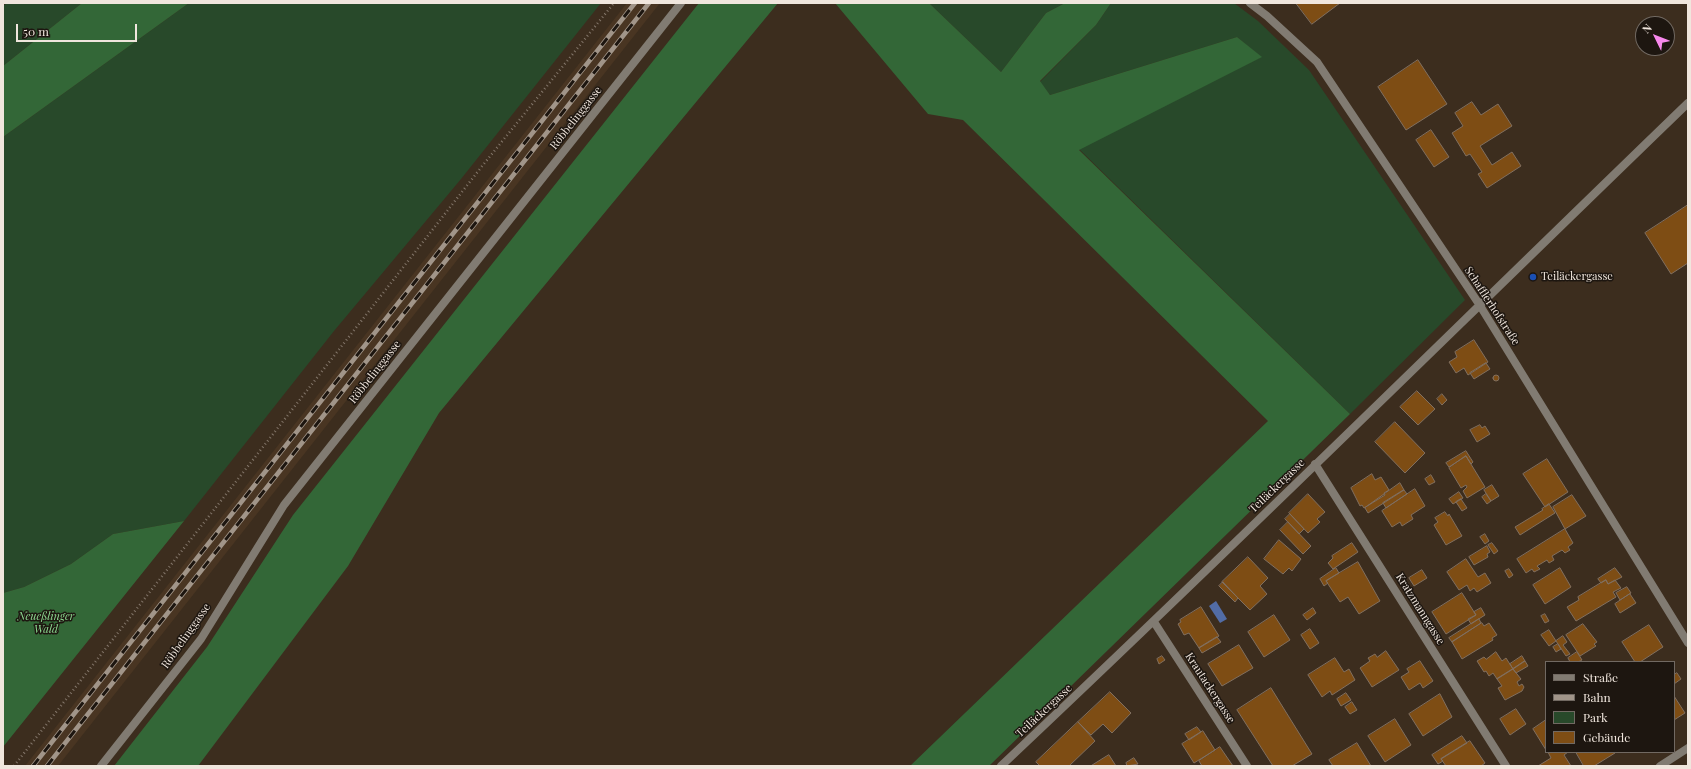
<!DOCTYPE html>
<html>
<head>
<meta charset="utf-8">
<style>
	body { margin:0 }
	#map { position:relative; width:1691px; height:769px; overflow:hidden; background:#3c2d1e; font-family:"Playfair Display",serif }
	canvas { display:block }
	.frame { position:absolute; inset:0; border:4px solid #f0e6dd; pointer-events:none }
	.legend { position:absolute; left:1545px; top:661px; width:130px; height:92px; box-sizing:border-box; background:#1d1610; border:1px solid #716962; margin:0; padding:5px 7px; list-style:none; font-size:12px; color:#f0e6dd }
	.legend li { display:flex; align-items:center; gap:8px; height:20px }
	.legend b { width:20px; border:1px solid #716962 }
	.north { position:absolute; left:1635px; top:16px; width:40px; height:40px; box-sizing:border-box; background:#1d1610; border:1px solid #716962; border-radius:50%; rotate:313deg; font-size:11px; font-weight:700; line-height:16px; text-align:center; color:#f0e6dd }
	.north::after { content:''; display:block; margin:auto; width:14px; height:18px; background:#f788ec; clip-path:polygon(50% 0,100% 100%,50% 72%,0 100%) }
	.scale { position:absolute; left:16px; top:24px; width:121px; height:18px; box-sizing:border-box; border:2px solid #f0e6dd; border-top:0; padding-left:5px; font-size:12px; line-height:14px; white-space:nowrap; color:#f0e6dd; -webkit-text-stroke:3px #1d1610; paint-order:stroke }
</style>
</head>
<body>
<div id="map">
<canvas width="1691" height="769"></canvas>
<div class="frame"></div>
<ul class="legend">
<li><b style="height:5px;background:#817b72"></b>Straße</li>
<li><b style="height:5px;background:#a19589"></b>Bahn</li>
<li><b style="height:11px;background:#28492a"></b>Park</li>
<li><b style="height:11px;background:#7e4d14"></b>Gebäude</li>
</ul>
<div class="north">N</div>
<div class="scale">50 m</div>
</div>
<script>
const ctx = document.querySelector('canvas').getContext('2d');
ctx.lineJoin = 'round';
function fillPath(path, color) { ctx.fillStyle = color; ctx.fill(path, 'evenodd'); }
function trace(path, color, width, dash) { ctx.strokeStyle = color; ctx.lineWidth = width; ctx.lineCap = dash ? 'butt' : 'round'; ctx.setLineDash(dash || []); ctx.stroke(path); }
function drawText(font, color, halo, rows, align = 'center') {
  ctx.font = font + ' "Playfair Display",serif'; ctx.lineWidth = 3; ctx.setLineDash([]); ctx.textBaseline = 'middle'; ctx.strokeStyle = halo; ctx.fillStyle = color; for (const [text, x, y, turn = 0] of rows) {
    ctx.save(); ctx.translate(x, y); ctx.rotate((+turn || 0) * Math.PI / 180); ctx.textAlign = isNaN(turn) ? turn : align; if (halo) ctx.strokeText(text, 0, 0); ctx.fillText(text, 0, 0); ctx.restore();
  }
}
fillPath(new Path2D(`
	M627,3H660L58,766H25Z`), '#493522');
fillPath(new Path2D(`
	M7,3H82L3,66V6Z
	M189,3H601L461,179L334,331L184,521L113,534L71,564L24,587L3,593V137Z
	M929,3H1065L1046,13L1001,72Z
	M1111,3H1234L1258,21L1309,70L1465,300L1350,414L1079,149L1261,57L1237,37L1050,95L1040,82L1096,25Z`), '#28492a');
fillPath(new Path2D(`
	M82,3H189L3,137V66Z
	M699,3H778L439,413L348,566L198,766H114L207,647L293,515Z
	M835,3H929L1001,72L1046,13L1065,3H1111L1096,25L1040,81L1050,95L1237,37L1262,57L1079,150L1350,414L989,766H910L1268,421L963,120L928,114Z
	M184,521L3,747V593L24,587L71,564L113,534Z`), '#336737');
fillPath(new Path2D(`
	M1216,601L1227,619L1220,623L1209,606Z`), '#526ca5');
const building = new Path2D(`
	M1296,3H1340L1312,24Z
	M1418,60L1447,104L1406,130L1378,87Z
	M1472,102L1481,115L1498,104L1512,126L1480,146L1492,165L1512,152L1521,166L1487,188L1478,174L1482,172L1470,154L1466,156L1452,133L1463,126L1455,113Z
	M1431,130L1449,157L1434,167L1416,140Z
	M1688,205V263L1671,274L1645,233Z
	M1474,340L1488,362L1468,375L1464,368L1456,373L1449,362L1457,357L1455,352Z
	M1486,363L1490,369L1474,379L1470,373Z
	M1493 378a3 3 0 1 1 6 0a3 3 0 1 1-6 0Z
	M1417,391L1435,409L1418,425L1400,407Z
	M1442,394L1447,400L1442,405L1437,399Z
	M1395,422L1425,453L1405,473L1375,442Z
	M1480,425L1482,428L1485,426L1490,434L1477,442L1470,430Z
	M1466,451L1473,462L1471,464L1466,456L1449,467L1446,463Z
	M1466,456L1485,487L1467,498L1463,491L1467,487L1466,485L1461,488L1449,468Z
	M1547,459L1568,492L1545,507L1523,474Z
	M1372,474L1375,480L1381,477L1389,490L1384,493L1385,495L1364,508L1362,505L1360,506L1351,488Z
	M1431,475L1435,482L1429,485L1425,479Z
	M1400,483L1404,490L1368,513L1365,508Z
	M1492,485L1499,496L1491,501L1484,490Z
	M1415,489L1425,506L1411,515L1413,519L1402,526L1400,522L1392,527L1382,511Z
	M1404,490L1407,494L1386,508L1383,503Z
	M1459,492L1463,498L1453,504L1449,499Z
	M1308,494L1325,512L1317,519L1320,522L1308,533L1289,513Z
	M1486,494L1491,501L1487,504L1482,497Z
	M1572,495L1586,516L1565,529L1553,507Z
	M1461,499L1467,508L1462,511L1456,502Z
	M1549,504L1555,513L1520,535L1515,527L1543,510L1542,509Z
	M1445,512L1448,516L1449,514L1462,536L1446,545L1434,525L1438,522L1435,518Z
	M1290,514L1304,529L1299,534L1285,519Z
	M1288,522L1311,546L1303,554L1280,530Z
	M1565,529L1573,543L1568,547L1570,550L1565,553L1562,550L1552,556L1554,560L1549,563L1547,560L1537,566L1540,569L1534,572L1532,569L1526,573L1517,559Z
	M1485,534L1489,541L1485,544L1480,537Z
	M1279,540L1301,559L1292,571L1289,568L1283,574L1264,559Z
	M1352,543L1358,552L1333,569L1328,563L1333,558L1332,556Z
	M1492,543L1498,551L1494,554L1488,545Z
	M1487,546L1490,552L1487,554L1488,557L1474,565L1469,557Z
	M1248,557L1268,578L1260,586L1267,594L1250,610L1222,582Z
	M1466,559L1478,577L1485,573L1491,583L1477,592L1474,588L1470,591L1467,585L1459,590L1447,572Z
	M1358,562L1380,601L1359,614L1348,597L1340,602L1326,581Z
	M1336,568L1339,573L1326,581L1328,583L1324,586L1320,579Z
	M1560,568L1571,587L1545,604L1533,585Z
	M1615,568L1622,577L1608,584L1606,580L1601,583L1598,579Z
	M1509,569L1513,575L1509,578L1505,571Z
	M1422,570L1427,578L1414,586L1409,578Z
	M1606,580L1608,584L1615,580L1621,588L1613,592L1616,597L1576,621L1567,607L1579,600L1578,597Z
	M1223,582L1238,598L1235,602L1219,586Z
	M1627,587L1631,593L1620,600L1616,593Z
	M1462,593L1476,615L1446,634L1432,612Z
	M1630,594L1636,603L1620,613L1615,604Z
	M1201,607L1219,636L1199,648L1189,633L1184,635L1178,624L1181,622L1180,620Z
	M1313,608L1316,613L1307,620L1303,615Z
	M1481,608L1485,615L1471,624L1468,619L1476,615L1474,612Z
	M1545,614L1549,621L1545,623L1541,616Z
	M1274,615L1290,640L1264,657L1248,632Z
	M1479,619L1481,623L1452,642L1449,638Z
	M1482,623L1484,626L1489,623L1497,635L1492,638L1493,640L1462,659L1452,642Z
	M1583,624L1597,642L1594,644L1596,646L1580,656L1566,635Z
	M1649,625L1663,647L1640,662H1635L1622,642Z
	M1310,629L1319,643L1310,649L1301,635Z
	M1549,630L1556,641L1549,646L1541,635Z
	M1563,636L1567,642L1563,645L1570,654L1566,656L1556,641Z
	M1217,637L1221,642L1202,653L1199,648Z
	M1558,644L1561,649L1556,652L1553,647Z
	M1239,645L1253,668L1222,686L1208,664Z
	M1386,651L1399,670L1372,687L1360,668L1370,661L1368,658L1375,654L1377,657Z
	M1496,652L1502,661L1506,658L1513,669L1497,679L1493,673L1489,676L1486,671L1484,672L1477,661L1484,657L1486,659Z
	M1577,652L1582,660L1578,662H1570L1568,658Z
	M1162,656L1165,660L1159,664L1157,659Z
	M1522,656L1525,661L1513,669L1510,664Z
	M1335,658L1344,672L1349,669L1355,680L1332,695L1330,691L1322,697L1308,675Z
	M1420,661L1433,681L1423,688L1420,683L1409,690L1401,677L1409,672L1407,669Z
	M1525,661L1528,666L1516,673L1513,669Z
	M1513,669L1521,679L1517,682L1519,686L1522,684L1524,687L1522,691L1505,700L1498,688L1502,686L1497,679Z
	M1677,673L1681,679L1674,684V675Z
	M1271,688L1312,754L1292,766H1273L1237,710Z
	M1110,692L1131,713L1112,733L1103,724L1091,735L1078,722Z
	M1346,693L1351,700L1341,706L1337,699Z
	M1440,694L1452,717L1423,736L1409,714Z
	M1674,696L1685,713L1674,720Z
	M1352,702L1357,710L1350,714L1345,707Z
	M1516,709L1526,724L1510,735L1500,719Z
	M1395,719L1411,745L1385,762L1368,736Z
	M1546,720V750L1533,729Z
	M1078,722L1095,741L1069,766H1040L1036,762Z
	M1197,727L1201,732L1189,740L1185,734Z
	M1203,731L1215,750L1194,763L1182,744Z
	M1462,736L1467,743L1441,759L1443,761L1438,764L1432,755Z
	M1470,741L1485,763L1481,766H1446L1441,759Z
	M1357,743L1371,766H1333L1329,760Z
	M1220,747L1233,766H1202L1199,761Z
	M1568,752L1564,755L1571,766H1538L1551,758L1548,752Z
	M1576,752H1614L1615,753L1594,766H1584Z
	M1109,755L1116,766H1091Z
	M1134,758L1138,764L1127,766L1126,763Z`);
fillPath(building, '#7e4d14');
trace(building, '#816f5f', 1);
trace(new Path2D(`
	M14,766L483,165L614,3`), '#84776b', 2.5, [1, 3]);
trace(new Path2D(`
	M1250,3L1267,16L1317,62L1479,304L1688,643
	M1315,464L1506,766
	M1154,622L1247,766
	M101,766L201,639L284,505L681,3
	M1001,766C1233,548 1459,324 1688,103
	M1660,766L1688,748`), '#817b72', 8);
const rail = new Path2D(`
	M33,766L635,3
	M47,766L649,3`);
trace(rail, '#a19589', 4.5);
trace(rail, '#1d1610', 3, [9]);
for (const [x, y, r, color] of [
	[1533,277,4,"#1a4fb4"]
]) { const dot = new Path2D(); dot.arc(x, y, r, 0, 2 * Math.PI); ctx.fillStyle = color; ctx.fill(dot); trace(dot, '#1d1610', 1.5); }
drawText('11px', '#f0e6dd', '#1d1610', [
	["Röbbelinggasse",576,118,-52],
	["Schafflerhofstraße",1492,306,57],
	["Röbbelinggasse",375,372,-52],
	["Teiläckergasse",1277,486,-44],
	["Kratzmanngasse",1420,609,58],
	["Röbbelinggasse",186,636,-55],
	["Krautackergasse",1210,688,57],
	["Teiläckergasse",1044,711,-43]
]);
drawText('11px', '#f0e6dd', '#1d1610', [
	["Teiläckergasse",1541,277]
], 'left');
drawText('italic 11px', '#8dd991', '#1d1610', [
	["Neueßlinger",46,617],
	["Wald",46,630]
]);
</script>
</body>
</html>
